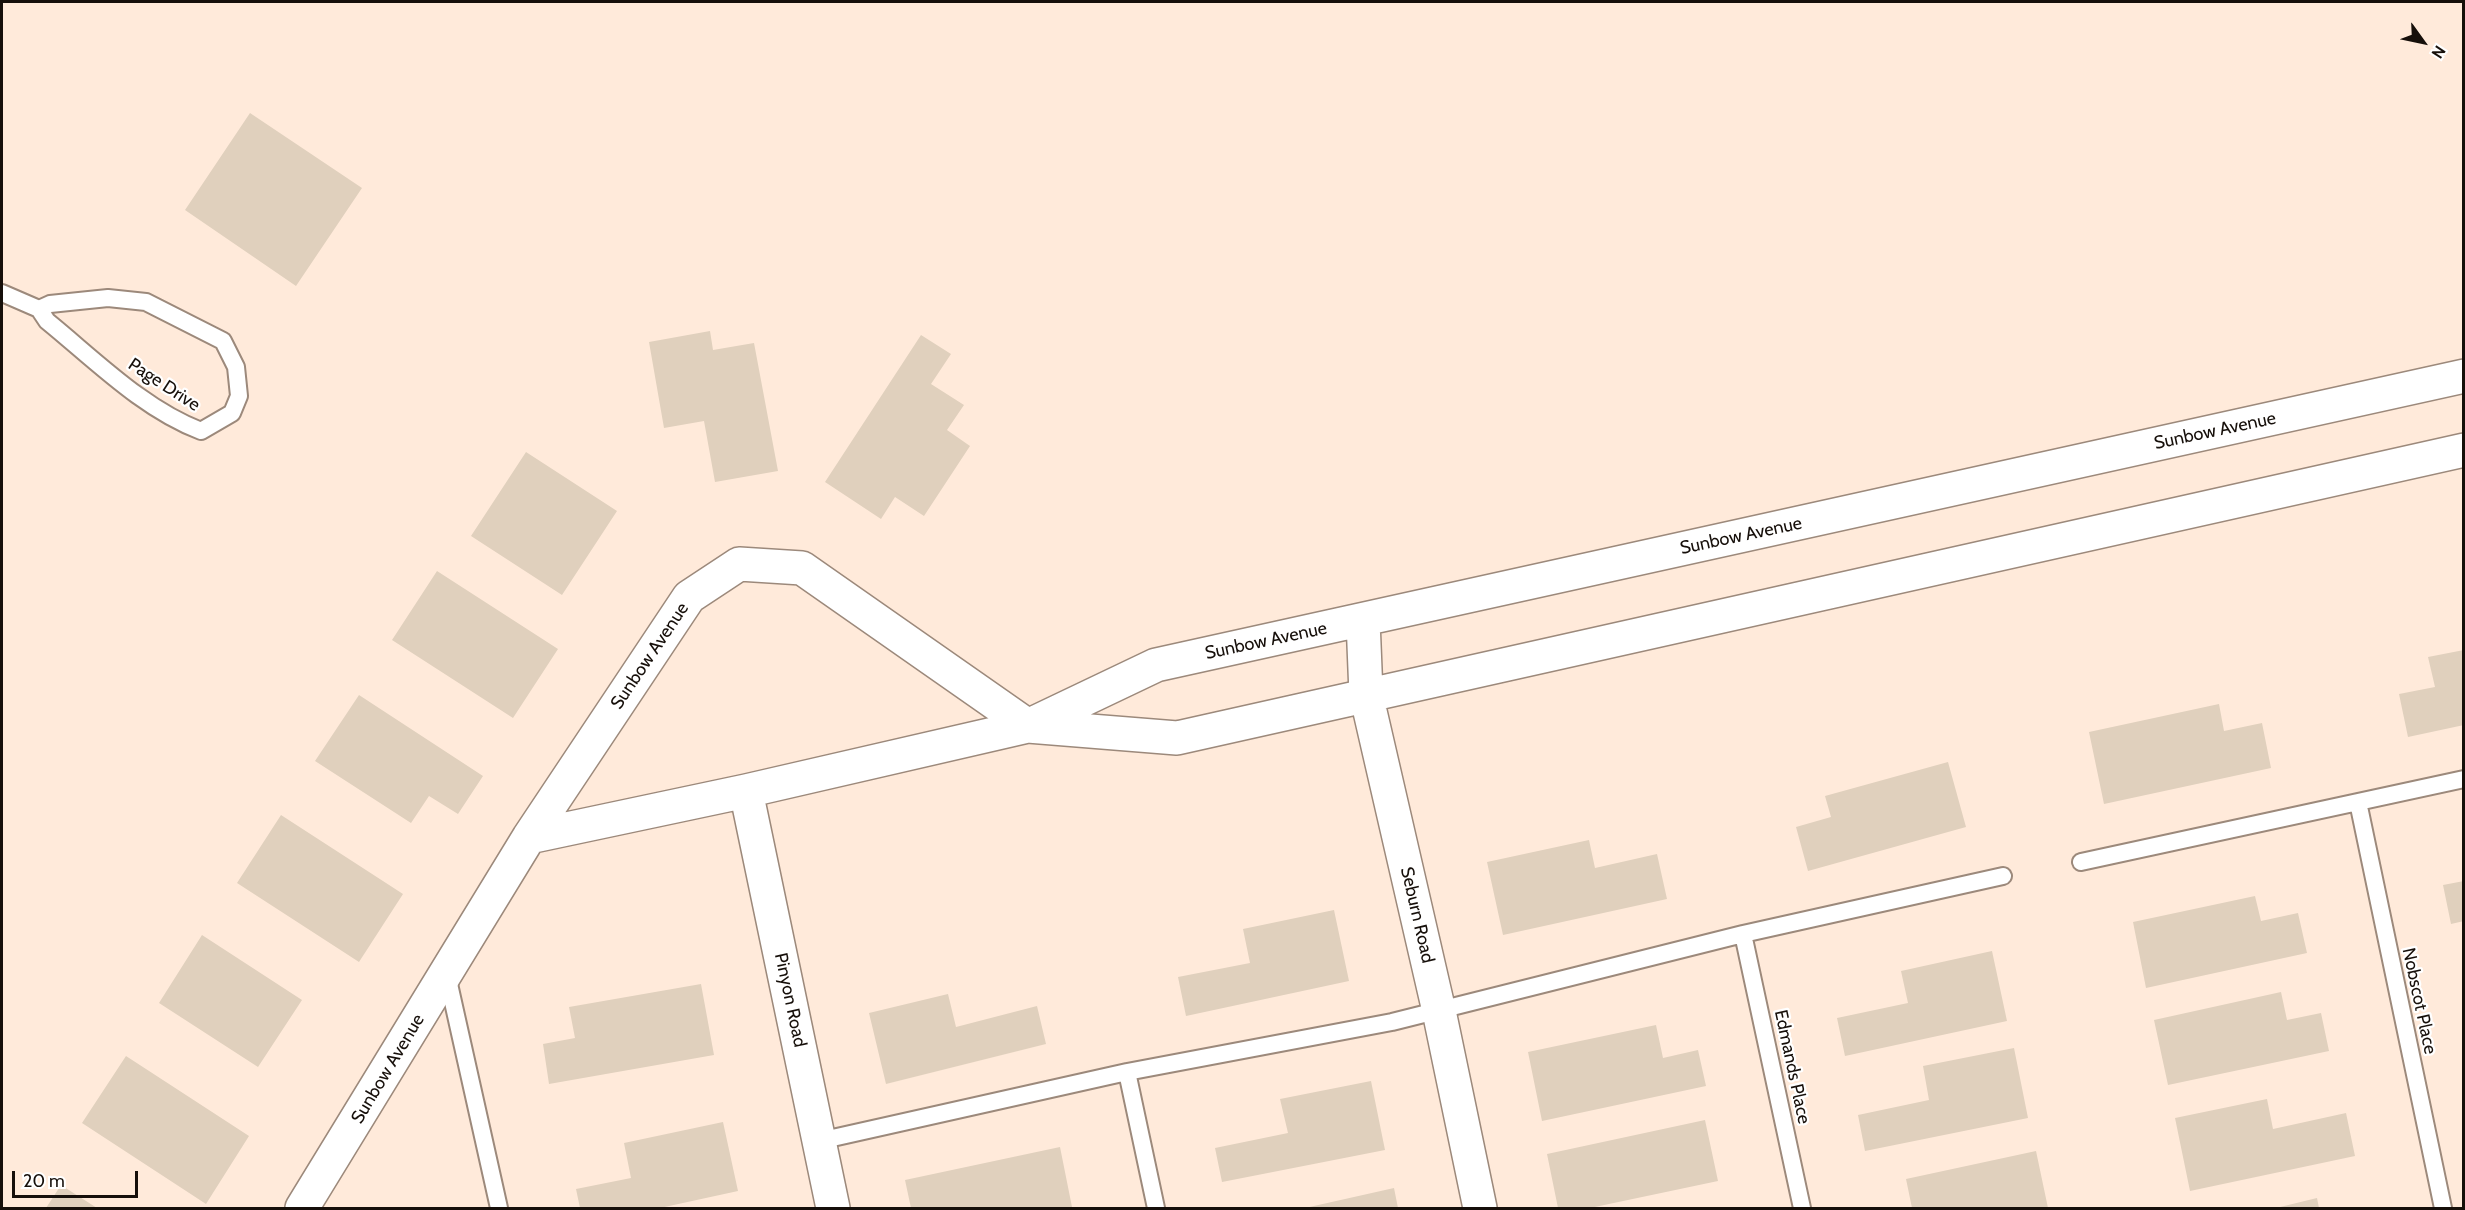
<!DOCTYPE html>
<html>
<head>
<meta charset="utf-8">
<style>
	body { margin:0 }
	#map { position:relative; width:2465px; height:1210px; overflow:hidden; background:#ffeada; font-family:Cabin,sans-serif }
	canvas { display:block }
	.frame { position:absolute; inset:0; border:3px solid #160f0a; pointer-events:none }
	.north { position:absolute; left:2393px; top:12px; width:60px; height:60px; -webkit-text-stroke:4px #fff; paint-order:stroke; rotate:123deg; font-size:16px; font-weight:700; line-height:24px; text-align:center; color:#160f0a }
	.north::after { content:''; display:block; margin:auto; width:21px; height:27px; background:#160f0a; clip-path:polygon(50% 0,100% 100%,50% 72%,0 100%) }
	.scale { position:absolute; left:12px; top:1171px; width:126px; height:27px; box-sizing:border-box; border:3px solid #160f0a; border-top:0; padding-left:8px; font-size:18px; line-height:21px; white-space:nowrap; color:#160f0a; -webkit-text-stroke:4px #fff; paint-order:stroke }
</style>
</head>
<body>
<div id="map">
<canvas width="2465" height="1210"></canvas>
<div class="frame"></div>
<div class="north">N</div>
<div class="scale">20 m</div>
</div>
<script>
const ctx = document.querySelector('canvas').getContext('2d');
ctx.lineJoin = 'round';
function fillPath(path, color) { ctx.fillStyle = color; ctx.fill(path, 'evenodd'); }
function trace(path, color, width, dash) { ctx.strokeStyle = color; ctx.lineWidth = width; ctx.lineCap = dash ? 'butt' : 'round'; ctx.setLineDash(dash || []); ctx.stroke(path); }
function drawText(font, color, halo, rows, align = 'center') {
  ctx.font = font + ' Cabin,sans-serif'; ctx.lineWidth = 4.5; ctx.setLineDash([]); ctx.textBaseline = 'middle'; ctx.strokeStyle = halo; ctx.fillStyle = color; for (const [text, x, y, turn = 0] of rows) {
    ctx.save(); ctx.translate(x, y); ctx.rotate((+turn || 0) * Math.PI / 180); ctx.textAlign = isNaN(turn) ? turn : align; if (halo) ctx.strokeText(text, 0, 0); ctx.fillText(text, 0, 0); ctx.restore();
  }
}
fillPath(new Path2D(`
	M250,113L362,188L296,286L185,210Z
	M710,331L713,350L754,343L778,471L715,482L704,421L664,428L649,342Z
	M921,335L951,354L931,384L964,405L947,430L970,446L924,516L895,497L881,519L825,482Z
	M526,452L617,511L562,595L471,536Z
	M437,571L558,649L513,718L392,640Z
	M2464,650V725L2408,737L2399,694L2435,687L2428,657Z
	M359,695L483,776L458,814L429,796L411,823L315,761Z
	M2219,704L2224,731L2262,723L2271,768L2104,804L2089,732Z
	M1948,762L1966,827L1808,871L1796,827L1831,817L1825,796Z
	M281,815L403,894L359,962L237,883Z
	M1589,840L1595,868L1657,854L1667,899L1503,935L1487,862Z
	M2464,881V921L2451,924L2443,885Z
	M2255,896L2261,921L2298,913L2307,953L2146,988L2133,922Z
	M1334,910L1349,981L1186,1016L1178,977L1250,963L1243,929Z
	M202,935L302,1000L258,1067L159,1003Z
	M1992,951L2007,1021L1845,1056L1837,1018L1908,1003L1901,971Z
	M701,984L714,1055L549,1084L543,1044L575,1038L569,1007Z
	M2281,992L2287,1020L2321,1013L2329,1051L2168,1085L2154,1020Z
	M948,994L956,1027L1037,1006L1046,1044L886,1084L869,1013Z
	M1656,1025L1663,1058L1698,1050L1706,1086L1542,1121L1528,1052Z
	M2014,1048L2028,1118L1865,1151L1858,1115L1929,1100L1923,1066Z
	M126,1056L249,1136L206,1204L82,1123Z
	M1371,1081L1385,1150L1222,1182L1215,1148L1288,1133L1280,1099Z
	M2267,1099L2273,1129L2346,1113L2355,1156L2190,1191L2175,1118Z
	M1705,1120L1718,1181L1590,1208H1558L1547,1154Z
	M723,1122L738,1191L660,1208H580L576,1189L631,1178L624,1143Z
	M1060,1147L1072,1207L911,1208L905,1180Z
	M2036,1151L2048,1208H1912L1906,1179Z
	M61,1185L97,1208H46Z
	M1394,1188L1398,1208H1305Z
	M2317,1198L2319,1208H2276Z`), '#e0d0bd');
const lane = new Path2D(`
	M2,293L39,309L47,321C95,360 143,409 201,431L232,413L239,396L236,367L223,341L146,302L108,298L50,304L39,309
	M2358,802L2443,1208
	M2081,862L2464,779
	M1743,934L1802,1208
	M447,975L499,1208
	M1127,1072L1156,1208
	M819,1141L1127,1072L1392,1022L1743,934L2003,876`);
const street = new Path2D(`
	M1363,620L1366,694L1439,1011L1480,1208
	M746,791L833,1208
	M529,837L746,791L1028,726L1156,665L2464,376
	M302,1208L529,837L689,597L739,564L802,568L1028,726L1177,738L2464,450`);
trace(lane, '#9c897b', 20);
trace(street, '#9c897b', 36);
trace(lane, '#fff', 16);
trace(street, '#fff', 33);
drawText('18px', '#160f0a', '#fff', [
	["Page Drive",164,385,33],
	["Sunbow Avenue",2215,431,-12],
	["Sunbow Avenue",1741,536,-12],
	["Sunbow Avenue",1266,641,-12],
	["Sunbow Avenue",650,656,-56],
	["Seburn Road",1417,915,77],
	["Pinyon Road",790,1000,78],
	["Nobscot Place",2419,1001,78],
	["Edmands Place",1792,1067,78],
	["Sunbow Avenue",388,1069,-59]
]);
</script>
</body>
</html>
